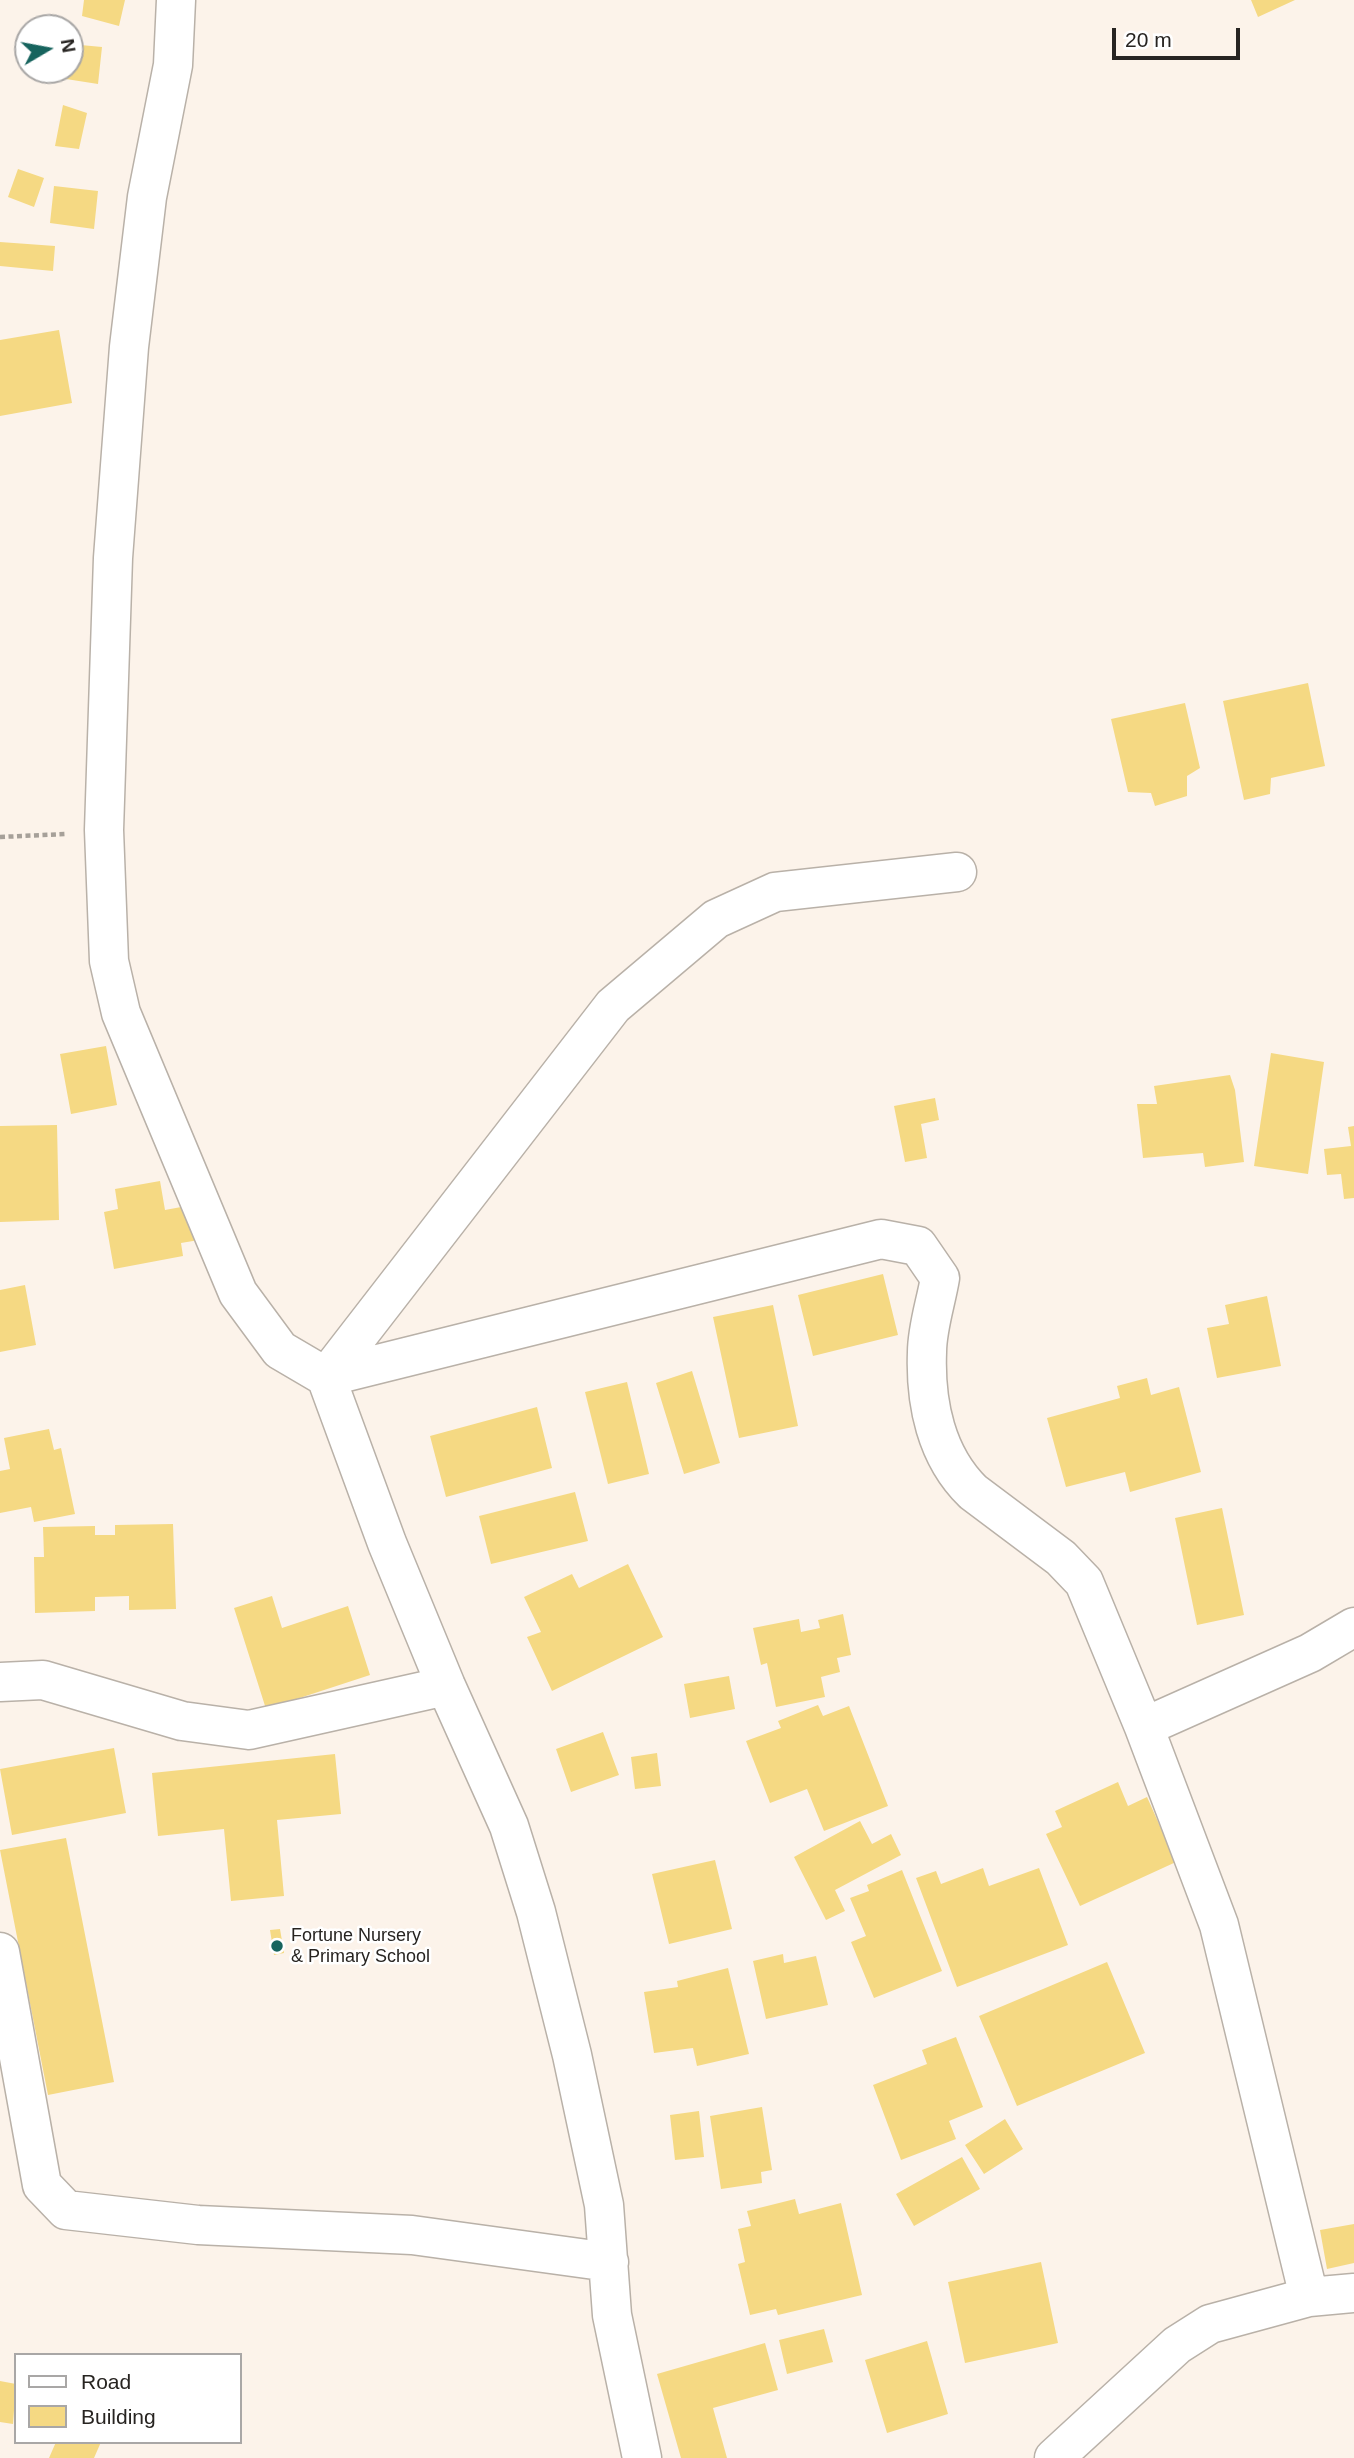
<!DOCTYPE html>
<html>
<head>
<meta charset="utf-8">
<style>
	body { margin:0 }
	#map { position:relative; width:1354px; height:2458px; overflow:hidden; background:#fcf3ea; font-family:Arial,sans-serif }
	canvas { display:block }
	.legend { position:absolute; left:14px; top:2353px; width:228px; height:91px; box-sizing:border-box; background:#fff; border:2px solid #a9a7a6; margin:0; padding:9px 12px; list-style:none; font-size:21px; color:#272421 }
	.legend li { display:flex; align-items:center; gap:14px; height:35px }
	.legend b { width:35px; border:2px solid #a9a7a6 }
	.north { position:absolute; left:14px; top:14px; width:70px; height:70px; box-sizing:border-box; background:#fff; border:2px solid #a9a7a6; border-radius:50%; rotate:80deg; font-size:19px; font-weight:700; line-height:28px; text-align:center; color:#272421 }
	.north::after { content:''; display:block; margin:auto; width:24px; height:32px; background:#17645e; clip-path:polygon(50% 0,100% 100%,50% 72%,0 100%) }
	.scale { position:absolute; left:1112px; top:28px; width:128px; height:32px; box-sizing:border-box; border:4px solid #272421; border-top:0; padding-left:9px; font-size:21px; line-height:24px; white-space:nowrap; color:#272421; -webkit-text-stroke:5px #fff; paint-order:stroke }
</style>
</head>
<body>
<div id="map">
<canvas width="1354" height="2458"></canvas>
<ul class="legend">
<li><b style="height:9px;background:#fff"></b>Road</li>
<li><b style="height:19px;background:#f5d983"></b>Building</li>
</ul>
<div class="north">N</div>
<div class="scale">20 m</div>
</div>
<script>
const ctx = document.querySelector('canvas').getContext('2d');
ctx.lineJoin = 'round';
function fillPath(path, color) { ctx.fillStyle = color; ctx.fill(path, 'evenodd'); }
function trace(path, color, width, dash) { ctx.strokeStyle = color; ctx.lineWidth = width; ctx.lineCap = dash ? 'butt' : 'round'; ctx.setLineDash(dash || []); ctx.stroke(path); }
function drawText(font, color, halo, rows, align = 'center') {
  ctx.font = font + ' Arial,sans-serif'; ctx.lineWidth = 5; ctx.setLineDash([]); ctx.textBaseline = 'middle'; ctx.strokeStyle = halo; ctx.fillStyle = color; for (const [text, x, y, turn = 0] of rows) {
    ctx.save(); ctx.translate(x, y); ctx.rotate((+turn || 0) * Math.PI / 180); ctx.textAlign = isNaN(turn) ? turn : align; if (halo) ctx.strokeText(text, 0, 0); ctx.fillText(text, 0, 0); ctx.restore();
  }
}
fillPath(new Path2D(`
	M84,0H125L119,26L82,16Z
	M1251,0H1295L1258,17Z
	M70,44L102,47L98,84L66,79L67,70H70Z
	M63,105L87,113L79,149L55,146Z
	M18,169L44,178L34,207L8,197Z
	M54,186L98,191L94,229L50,223Z
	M0,242L55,246L53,271L0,266Z
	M59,330L72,403L0,416V340Z
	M1308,683L1325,766L1271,778L1270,794L1244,800L1223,701Z
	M1185,703L1200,768L1187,776V796L1155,806L1151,793L1128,792L1111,719Z
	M106,1046L117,1105L71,1114L60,1054Z
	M1271,1053L1324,1062L1308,1174L1254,1166Z
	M1230,1075L1235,1090L1244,1162L1205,1167L1203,1153L1143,1158L1137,1104H1157L1154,1086Z
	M935,1098L939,1120L921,1124L927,1158L905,1162L894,1106Z
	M57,1125L59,1220L0,1222V1126Z
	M1354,1126V1198L1344,1199L1341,1174L1327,1175L1324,1149L1351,1146L1348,1127Z
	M160,1181L165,1210L192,1205L199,1240L181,1243L183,1256L114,1269L104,1212L118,1209L115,1189Z
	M883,1274L898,1335L813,1356L798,1295Z
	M25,1285L36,1345L0,1352V1290Z
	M1267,1296L1281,1366L1217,1378L1207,1328L1229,1324L1225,1305Z
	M773,1305L798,1426L739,1438L713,1317Z
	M692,1371L720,1463L684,1474L656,1383Z
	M1147,1378L1151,1395L1179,1387L1201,1472L1130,1492L1125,1472L1066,1487L1047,1418L1120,1398L1117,1386Z
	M627,1382L649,1474L608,1484L585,1392Z
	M537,1407L552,1468L446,1497L430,1436Z
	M49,1429L54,1450L61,1448L75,1514L34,1522L31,1507L0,1513V1471L10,1469L4,1438Z
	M575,1492L588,1541L491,1564L479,1516Z
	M1222,1508L1244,1615L1197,1625L1175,1518Z
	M173,1524L176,1609L129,1610V1596L95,1597V1611L35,1613L34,1557H44L43,1527L95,1526V1535H115V1525Z
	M628,1564L663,1637L552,1691L527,1637L541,1632L524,1597L572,1574L579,1588Z
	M272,1596L282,1628L348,1606L370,1675L266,1709L234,1608Z
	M843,1614L851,1655L837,1658L840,1672L821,1677L825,1697L776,1707L767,1663L761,1665L753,1628L799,1619L801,1632L820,1628L818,1620Z
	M729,1676L735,1709L690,1718L684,1684Z
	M818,1705L823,1716L849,1706L888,1806L824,1831L807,1789L770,1803L746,1741L781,1728L778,1721Z
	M603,1732L619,1775L571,1792L556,1749Z
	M114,1748L126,1813L12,1835L0,1769Z
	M657,1753L661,1786L635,1789L631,1757Z
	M335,1754L341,1814L277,1820L284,1896L231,1901L224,1829L158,1836L152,1773Z
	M1118,1782L1128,1806L1147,1797L1176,1862L1080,1906L1046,1834L1062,1827L1055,1811Z
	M860,1821L872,1844L891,1834L901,1855L835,1890L845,1911L826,1920L794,1857Z
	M66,1838L114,2082L48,2095L0,1850Z
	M715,1860L732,1929L669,1944L652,1874Z
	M983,1868L989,1886L1039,1868L1068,1945L957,1987L916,1878L936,1871L941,1884Z
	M902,1870L942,1971L874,1998L851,1942L866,1936L850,1898L869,1891L867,1885Z
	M280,1929L284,1953L274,1955L270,1930Z
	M783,1954L784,1963L816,1956L828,2005L766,2019L753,1961Z
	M1107,1962L1145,2053L1017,2106L979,2016Z
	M728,1968L749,2054L697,2066L693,2048L654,2053L644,1992L678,1987L677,1981Z
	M956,2037L983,2107L949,2121L956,2139L901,2160L873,2085L927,2064L922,2050Z
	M762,2107L772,2170L761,2172L762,2183L721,2189L710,2116Z
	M699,2111L704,2157L675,2160L670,2115Z
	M1005,2119L1023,2149L984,2174L965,2145Z
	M962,2157L980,2189L914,2226L896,2194Z
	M795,2199L799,2214L841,2203L862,2295L778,2315L776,2309L750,2315L738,2264L745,2262L738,2229L751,2226L747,2211Z
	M1354,2224V2263L1327,2269L1320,2230Z
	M1041,2262L1058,2343L965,2363L948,2282Z
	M824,2329L833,2362L787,2374L779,2340Z
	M927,2341L948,2414L887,2433L865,2360Z
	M765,2343L778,2390L713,2408L727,2458H681L657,2374Z
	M0,2381L16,2384L13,2424L0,2422Z
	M56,2442H101L94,2458H49Z`), '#f5d983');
const minor = new Path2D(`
	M176,0L173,65L147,197L129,347L113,558L104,830L109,961L121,1013L238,1293L280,1350L326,1377L881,1239L918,1246L940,1278C936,1302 927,1328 927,1352C925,1403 936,1456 973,1492L1061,1558L1084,1582L1144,1727L1219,1925L1309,2297
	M0,1682L43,1680L182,1721L249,1730L446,1686
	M1144,1727L1310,1653L1354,1627
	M0,1952L42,2185L66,2210L198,2225L412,2235L609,2262
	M642,2458L612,2315L604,2205L572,2055L536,1912L509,1826L446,1686L387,1543L326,1377L613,1006L716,919L775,892L957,872
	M1054,2458L1177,2345L1210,2324L1309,2297L1354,2293`);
trace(minor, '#b9b1a8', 41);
trace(new Path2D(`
	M0,837L65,834`), '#a6a099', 4.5, [5, 3.5]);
trace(minor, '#fff', 38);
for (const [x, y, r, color] of [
	[277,1946,7,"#17645e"]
]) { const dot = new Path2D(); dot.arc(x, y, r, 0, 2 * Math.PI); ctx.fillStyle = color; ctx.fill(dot); trace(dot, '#fff', 2.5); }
drawText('18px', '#272421', '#fff', [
	["Fortune Nursery",291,1936],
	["& Primary School",291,1957]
], 'left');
</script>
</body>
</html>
